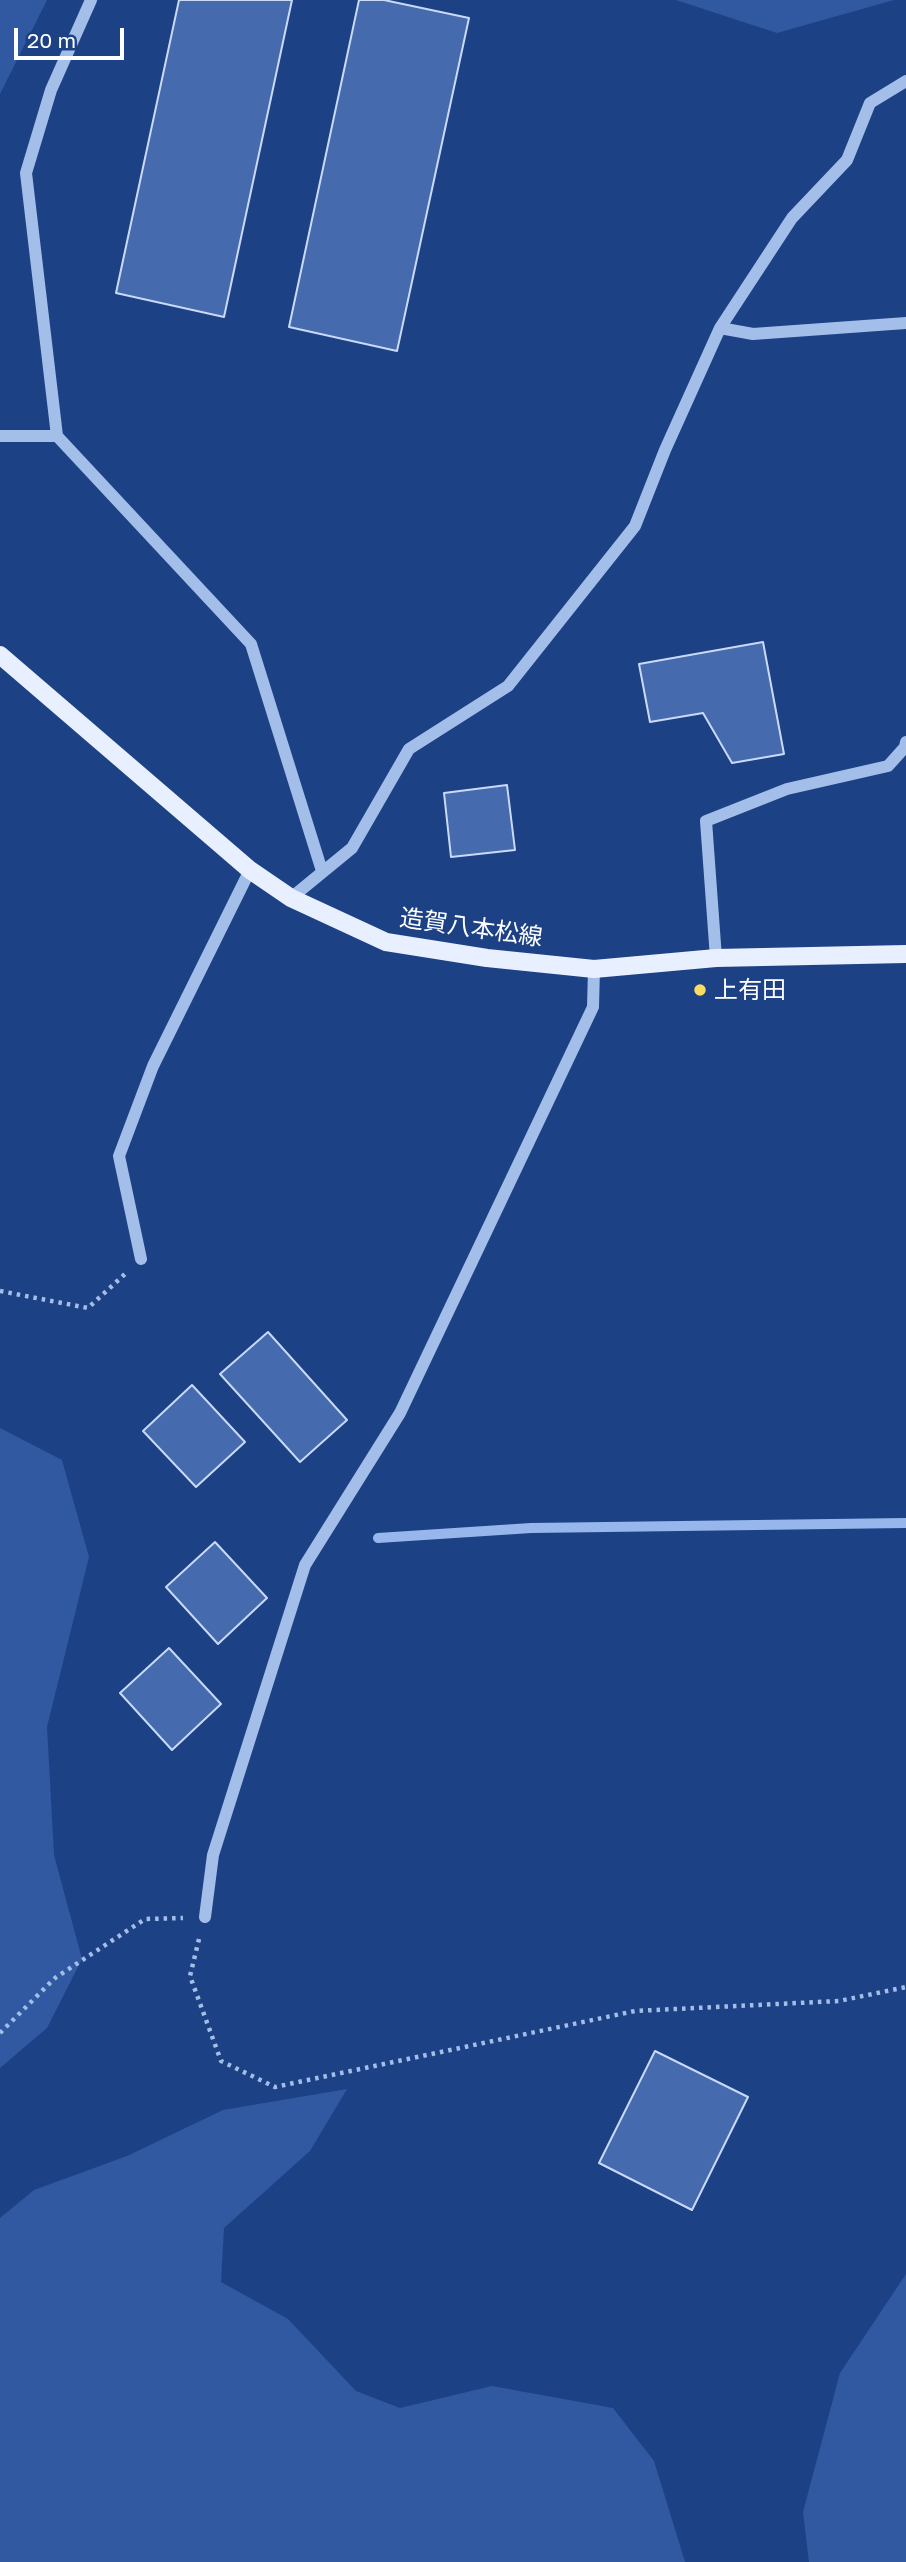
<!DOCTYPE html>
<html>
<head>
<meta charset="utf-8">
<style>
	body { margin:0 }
	#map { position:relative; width:906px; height:2562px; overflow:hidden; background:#1d4185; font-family:"Golos Text",sans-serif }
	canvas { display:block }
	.scale { position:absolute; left:14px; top:28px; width:110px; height:32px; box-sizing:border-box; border:4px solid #fff; border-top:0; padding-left:9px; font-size:21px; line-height:24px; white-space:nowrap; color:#fff; -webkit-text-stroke:5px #1d4185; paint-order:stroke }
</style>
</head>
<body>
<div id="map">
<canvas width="906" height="2562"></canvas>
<div class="scale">20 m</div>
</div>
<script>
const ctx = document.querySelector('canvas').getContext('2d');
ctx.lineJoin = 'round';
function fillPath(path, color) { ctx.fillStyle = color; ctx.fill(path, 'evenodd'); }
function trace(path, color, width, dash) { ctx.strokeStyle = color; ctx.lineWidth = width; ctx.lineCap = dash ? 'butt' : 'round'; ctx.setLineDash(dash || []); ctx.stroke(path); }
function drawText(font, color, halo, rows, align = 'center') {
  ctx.font = font + ' "Golos Text","Noto Sans JP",sans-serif'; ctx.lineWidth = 5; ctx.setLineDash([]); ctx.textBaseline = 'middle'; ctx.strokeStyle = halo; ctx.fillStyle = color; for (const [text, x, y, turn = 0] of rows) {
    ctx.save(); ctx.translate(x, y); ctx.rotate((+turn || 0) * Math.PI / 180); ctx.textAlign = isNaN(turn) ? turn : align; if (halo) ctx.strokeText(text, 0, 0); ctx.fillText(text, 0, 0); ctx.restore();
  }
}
fillPath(new Path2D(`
	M0,0H47L0,94Z
	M676,0H894L777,33Z
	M0,1428L62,1460L89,1557L47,1727L54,1855L82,1959L47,2028L0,2068Z
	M347,2089L310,2151L224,2228L221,2282L288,2319L356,2391L400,2408L492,2386L613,2408L654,2461L685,2562H0V2218L34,2190L127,2156L223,2110Z
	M906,2274V2562H809L803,2512L840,2373Z`), '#3059a2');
trace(new Path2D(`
	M378,1538L531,1528L906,1523`), '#97b7ec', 10);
const building = new Path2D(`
	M179,0H292L224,317L116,293Z
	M359,0H384L469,18L397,351L289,327Z
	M763,642L784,754L732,763L703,713L650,722L639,664Z
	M507,785L515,850L451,857L444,793Z
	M268,1332L347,1420L300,1462L220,1374Z
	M192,1385L245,1442L196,1487L143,1431Z
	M215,1542L267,1598L218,1644L166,1587Z
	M169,1648L221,1704L172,1750L120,1693Z
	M655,2051L748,2097L692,2210L599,2163Z`);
fillPath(building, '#456aae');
trace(building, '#c9daf8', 2);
trace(new Path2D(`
	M0,1291L88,1308L125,1274
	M199,1939L190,1976L221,2061L275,2087L635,2011L839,2001L906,1987
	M0,2033L55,1978L145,1919L183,1918`), '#a4beea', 4.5, [3.5, 5]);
trace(new Path2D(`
	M720,328L753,334L906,323
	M0,436H57L251,644L322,871
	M57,436L26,173L51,90L91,0
	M291,898L352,848L409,749L508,686L635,526L665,450L720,328L792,218L847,160L870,103L906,81
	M716,958L706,821L787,789L888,766L905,747L906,742
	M141,1259L119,1156L153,1066L250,870
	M205,1917L213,1855L305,1565L400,1413L593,1007L594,969`), '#a4beea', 12);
trace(new Path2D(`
	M0,655L250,870L291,898L386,942L487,958L594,969L716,958L906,954`), '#e8effe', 18);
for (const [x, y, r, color] of [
	[700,990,7,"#fadc62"]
]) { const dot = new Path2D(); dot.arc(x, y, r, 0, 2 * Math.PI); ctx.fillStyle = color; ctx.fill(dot); trace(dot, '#1d4185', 2.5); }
drawText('24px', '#fff', '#1d4185', [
	["造賀八本松線",471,928,8]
]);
drawText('24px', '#fff', '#1d4185', [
	["上有田",714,990]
], 'left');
</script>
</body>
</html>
